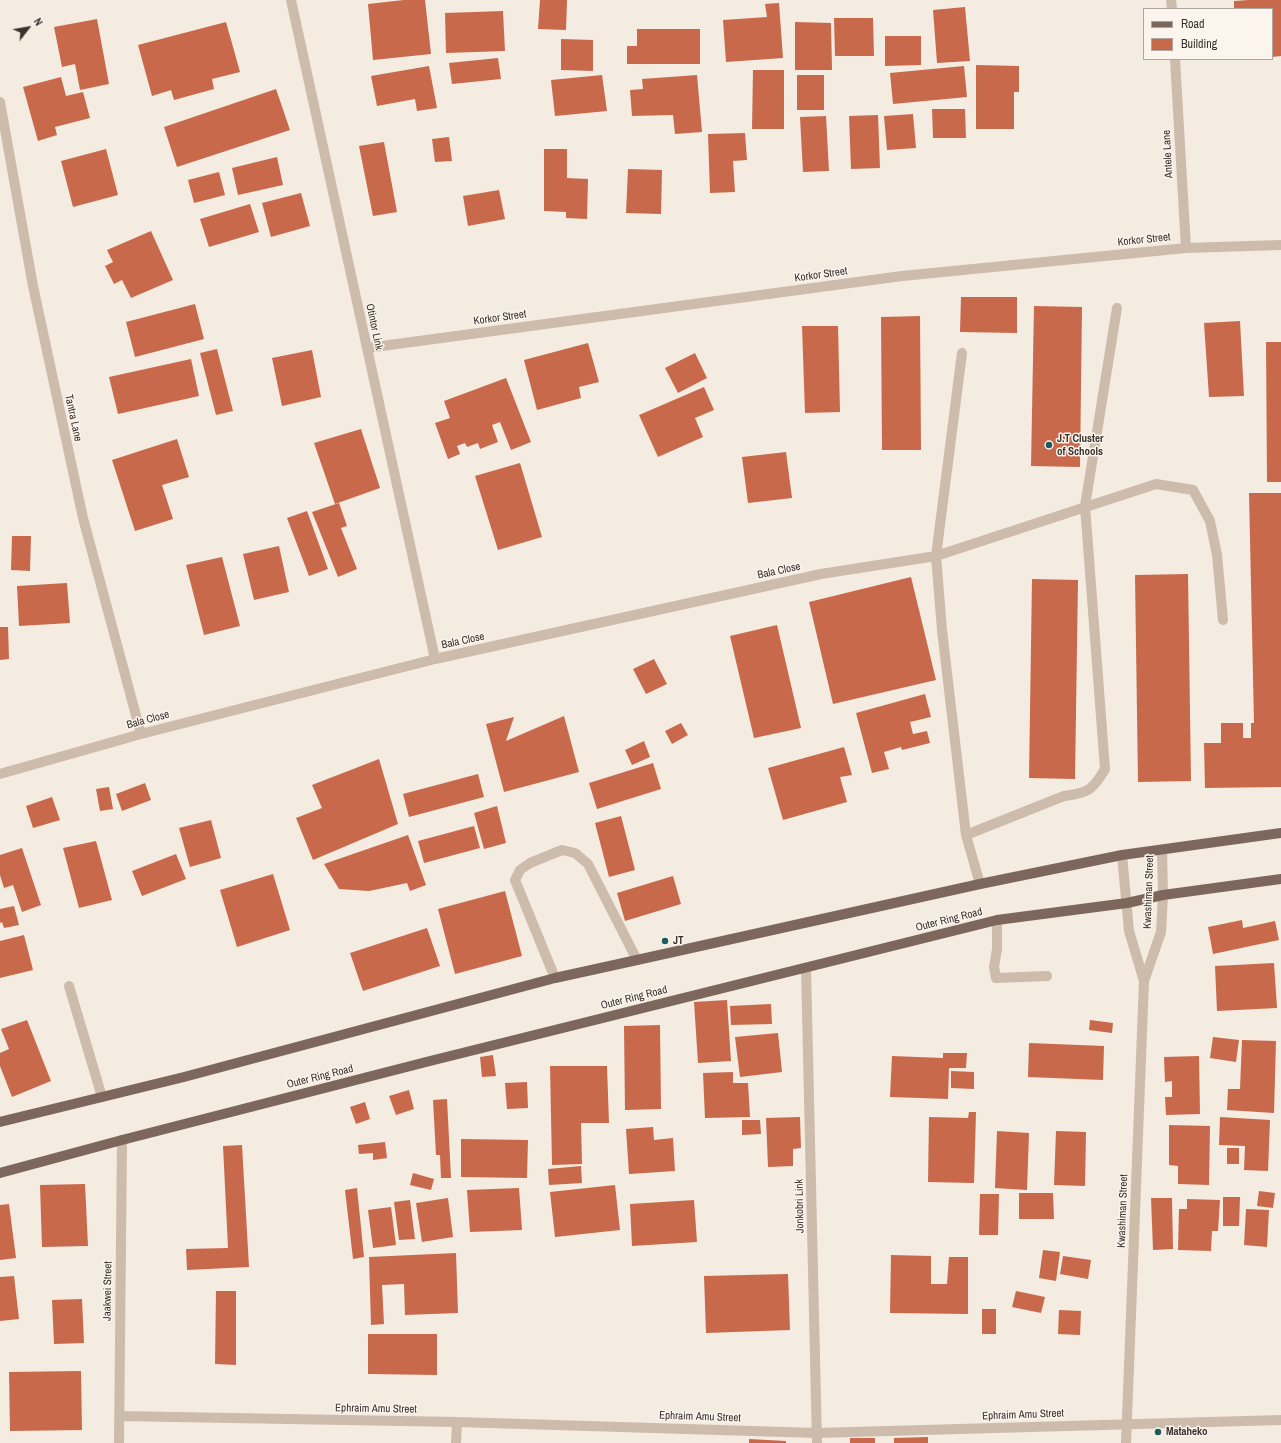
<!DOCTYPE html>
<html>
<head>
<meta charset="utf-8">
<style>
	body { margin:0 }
	#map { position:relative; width:1281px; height:1443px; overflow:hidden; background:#f4ebe1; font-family:"Archivo Narrow",sans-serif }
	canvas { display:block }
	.legend { position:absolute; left:1143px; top:8px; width:130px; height:52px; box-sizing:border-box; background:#fbf5ee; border:1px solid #aea6a0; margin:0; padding:5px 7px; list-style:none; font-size:12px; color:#3b302b }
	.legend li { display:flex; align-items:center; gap:8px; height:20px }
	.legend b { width:20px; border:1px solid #aea6a0 }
	.north { position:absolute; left:8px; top:8px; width:40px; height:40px; -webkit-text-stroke:3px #fbf5ee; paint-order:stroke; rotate:59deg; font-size:11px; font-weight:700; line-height:16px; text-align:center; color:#3b302b }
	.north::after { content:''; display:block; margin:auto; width:14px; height:18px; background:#3b302b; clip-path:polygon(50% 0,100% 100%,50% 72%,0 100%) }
</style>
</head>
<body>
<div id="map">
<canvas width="1281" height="1443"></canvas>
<ul class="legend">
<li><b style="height:5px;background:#7d675c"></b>Road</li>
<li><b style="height:11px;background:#c8694b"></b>Building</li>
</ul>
<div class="north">N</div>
</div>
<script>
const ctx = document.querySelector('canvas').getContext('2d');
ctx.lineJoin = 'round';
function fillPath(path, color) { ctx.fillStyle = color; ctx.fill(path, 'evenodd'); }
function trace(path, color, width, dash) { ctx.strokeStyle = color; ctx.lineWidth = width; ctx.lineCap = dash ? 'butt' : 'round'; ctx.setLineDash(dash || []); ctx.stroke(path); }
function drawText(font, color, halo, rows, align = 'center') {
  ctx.font = font + ' "Archivo Narrow",sans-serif'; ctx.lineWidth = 3; ctx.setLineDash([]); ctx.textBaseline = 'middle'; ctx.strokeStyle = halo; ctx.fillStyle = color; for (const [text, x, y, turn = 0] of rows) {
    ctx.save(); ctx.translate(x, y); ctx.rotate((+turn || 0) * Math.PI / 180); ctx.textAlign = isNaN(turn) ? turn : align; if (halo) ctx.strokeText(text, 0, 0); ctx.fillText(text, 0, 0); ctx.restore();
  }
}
fillPath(new Path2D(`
	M404,0H425L431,54L373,60L368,4Z
	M540,0H567L566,30L538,29Z
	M1249,0H1281V56L1272,57V9H1234V1Z
	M779,3L783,58L726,62L723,20L767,17L765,4Z
	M965,7L970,61L937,63L933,10Z
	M503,11L505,51L446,53L445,13Z
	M834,18H873L874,56H835Z
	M97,19L109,84L80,90L75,64L62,67L54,27Z
	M226,22L240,72L212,79L214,89L174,100L171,90L152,96L138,45Z
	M795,22L831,23L832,70H795Z
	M637,29H700V64H627V46H637Z
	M885,36H921V65L885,66Z
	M561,39L593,40V71L561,70Z
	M498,58L501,79L452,84L449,63Z
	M976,65L1019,66V92H1014V129H976Z
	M429,66L437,108L417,111L415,99L377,106L371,76Z
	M964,66L967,97L893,104L890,73Z
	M753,70H784V129H752Z
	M602,75L607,111L555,116L551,80Z
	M697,75L702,132L675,134L673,115L632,116L630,90L643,89L642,79Z
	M797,75H824V110H797Z
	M61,77L66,96L83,92L90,118L55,127L57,135L38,141L23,87Z
	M276,89L290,130L177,167L164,127Z
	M932,109H965L966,138H933Z
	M913,114L916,148L887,150L884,116Z
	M878,115L880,168L851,169L849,116Z
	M826,116L829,171L803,172L800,117Z
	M745,133L747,160L733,161L735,192L710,193L708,134Z
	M449,137L452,161L435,162L432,139Z
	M384,142L397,212L373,216L359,146Z
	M106,149L118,195L73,207L61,161Z
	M544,149H567V178L588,179L587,219L566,218V212L544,211Z
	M277,157L283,185L238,195L232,168Z
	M628,169L662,170L661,214L626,213Z
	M219,172L225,195L194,203L188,180Z
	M499,190L505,219L468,226L463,196Z
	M301,193L310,226L271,237L262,203Z
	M250,204L259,232L209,247L200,219Z
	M151,231L173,280L131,298L122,280L114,284L105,266L113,262L107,250Z
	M961,297H1017V333L960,332Z
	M195,304L204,339L135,357L126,322Z
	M1034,306L1082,307L1080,467L1031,466Z
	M920,316L921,450H882L881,317Z
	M1240,321L1244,396L1209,397L1204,323Z
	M802,326H838L840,412L805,413Z
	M1266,342H1281V482H1267Z
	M588,343L599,382L579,387L581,398L537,410L524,360Z
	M217,349L233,411L216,415L200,353Z
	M312,350L321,397L282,406L272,358Z
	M695,353L707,378L678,393L665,368Z
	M191,359L199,396L118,414L109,377Z
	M506,378L531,442L511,450L500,422L492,425L498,442L480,449L478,443L467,447L465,443L457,446L460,454L448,459L435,423L450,418L444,401Z
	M704,387L714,410L695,418L703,437L658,457L639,415Z
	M361,429L380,488L335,504L314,443Z
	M177,439L189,477L162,485L173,519L135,531L112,460Z
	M786,452L792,498L748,503L742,457Z
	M520,463L542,537L498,550L475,476Z
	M1249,493H1281V787L1205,788L1204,743H1221V723H1243V738H1251V723H1254Z
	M339,503L347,526L341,528L357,569L338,577L312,512Z
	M307,511L328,569L309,576L287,518Z
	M12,536H31L30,571L11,570Z
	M279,546L289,592L254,600L243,554Z
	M222,557L240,626L204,635L186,565Z
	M1188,574L1191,781L1138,782L1135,575Z
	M911,577L936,680L833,704L809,602Z
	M1032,579L1078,580L1075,779L1029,778Z
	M67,583L70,623L19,626L17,586Z
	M777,625L801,728L754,738L730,636Z
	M0,627H8L9,659L0,660Z
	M654,659L667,684L646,694L633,669Z
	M925,694L931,717L910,722L913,734L927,731L930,743L902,750L901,747L884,752L889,769L872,773L856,713Z
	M564,716L579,772L504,792L486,724L514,717L506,741Z
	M681,723L688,735L672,744L665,731Z
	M644,741L650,757L632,765L625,750Z
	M844,747L852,775L840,777L847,802L783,820L768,768Z
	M379,759L398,824L313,860L296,818L322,808L312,785Z
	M653,763L661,789L597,809L589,783Z
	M478,774L484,797L409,817L403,794Z
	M145,783L151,800L122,811L116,794Z
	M109,787L113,809L100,811L96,789Z
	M52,797L60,820L33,828L26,806Z
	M497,806L506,843L484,849L474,813Z
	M621,816L635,870L609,877L595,823Z
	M211,820L221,858L190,867L179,828Z
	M474,826L480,848L424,863L418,841Z
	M408,835L426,885L410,891L407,883L369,891L339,889L324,864Z
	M96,841L112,900L79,908L63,848Z
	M22,848L41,905L22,912L13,885L4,888L0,875V855Z
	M176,854L186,879L142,896L132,871Z
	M273,874L290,930L237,947L220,890Z
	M673,876L681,904L625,921L617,893Z
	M505,891L522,956L455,974L438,909Z
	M14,906L19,925L4,928L2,922L0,923V909Z
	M1242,920L1243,928L1275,921L1279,940L1213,954L1208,927Z
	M427,928L440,966L363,991L350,953Z
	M24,935L33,970L0,978V941Z
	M1274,963L1277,1008L1217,1011L1215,966Z
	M727,1000L731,1061L698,1063L694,1002Z
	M771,1004L772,1024L731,1025L730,1006Z
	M27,1020L51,1081L12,1097L0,1066V1053L9,1049L1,1029Z
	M1090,1020L1113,1023L1112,1033L1089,1030Z
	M660,1025L661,1109L625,1110L624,1026Z
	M778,1033L782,1072L740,1077L735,1037Z
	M1213,1037L1239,1040L1236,1062L1210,1058Z
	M1242,1040L1276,1041L1274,1113L1227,1110L1228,1089H1240Z
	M1029,1043L1104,1046L1103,1080L1028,1077Z
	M943,1053H967L966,1068H949L948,1099L890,1097L892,1056L943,1058Z
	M493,1055L496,1076L482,1077L480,1057Z
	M1199,1056L1200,1114L1166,1115L1165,1097H1172V1081L1165,1082L1164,1057Z
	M550,1066H607L609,1123H581L582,1164L552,1165Z
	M951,1071L974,1072V1089L951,1088Z
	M733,1072V1083H748L750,1117L705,1118L703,1073Z
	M527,1082L528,1108L507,1109L505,1083Z
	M409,1090L414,1109L396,1115L389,1096Z
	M447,1099L451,1178H441L440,1155H436L433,1100Z
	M365,1102L370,1119L356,1124L350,1107Z
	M969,1112H976L974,1183L928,1182L929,1117L968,1118Z
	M800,1117L801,1148L793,1149V1166L768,1167L766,1118Z
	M1220,1117L1270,1120L1268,1171L1244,1170L1245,1146L1219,1145Z
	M742,1120H760L761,1134L742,1135Z
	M1169,1125L1210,1126L1209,1185L1178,1184V1166L1169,1165Z
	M653,1127L654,1140L673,1138L675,1171L629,1174L626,1129Z
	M997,1131L1029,1133L1027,1190L995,1188Z
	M1056,1131L1086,1132L1085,1186L1054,1185Z
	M461,1139L528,1140L527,1178L461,1177Z
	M385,1142L387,1158L373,1160V1153L359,1154L358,1145Z
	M242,1145L249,1267L187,1270L186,1249L228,1248L223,1146Z
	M1227,1148H1239V1164H1227Z
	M581,1166L582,1183L549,1185L548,1169Z
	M413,1173L434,1179L431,1190L410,1185Z
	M85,1184L88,1246L42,1247L40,1185Z
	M615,1185L620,1230L555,1237L550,1192Z
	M357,1188L364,1257L353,1259L345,1190Z
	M519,1188L522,1230L470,1232L467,1190Z
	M1259,1191L1275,1193L1273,1208L1257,1206Z
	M1019,1193H1053L1054,1219H1019Z
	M980,1194H999L998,1235H979Z
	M1223,1197H1240L1239,1226H1223Z
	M448,1198L453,1237L422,1242L416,1203Z
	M1151,1198H1172L1173,1249L1153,1250Z
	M1187,1199L1220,1200L1218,1231H1212L1211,1251L1178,1250L1179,1209H1187Z
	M410,1200L415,1239L399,1240L394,1202Z
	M694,1200L697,1242L632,1246L630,1204Z
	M9,1204L16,1258L0,1260V1205Z
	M391,1207L396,1245L373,1248L368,1210Z
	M1246,1209L1269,1210L1267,1247L1244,1245Z
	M1043,1250L1060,1252L1056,1281L1039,1278Z
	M456,1253L458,1313L405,1315L404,1284L382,1285L384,1324L371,1325L369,1257Z
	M891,1255L931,1256V1284H947L949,1257H968V1314L890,1313Z
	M1063,1256L1091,1260L1088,1279L1060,1274Z
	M788,1274L790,1330L706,1333L704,1276Z
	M14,1276L19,1319L0,1321V1277Z
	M216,1291H236V1365L215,1364Z
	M1016,1291L1045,1297L1041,1313L1012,1307Z
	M82,1299L84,1343L54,1344L52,1300Z
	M982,1309H996V1334H982Z
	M1059,1310L1081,1311L1080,1335L1058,1334Z
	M368,1334H437V1375L368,1374Z
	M81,1371L82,1430L10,1431L9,1372Z
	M928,1437V1443H894V1438Z
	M850,1438H875V1443H850Z
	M749,1439L786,1441V1443H749Z`), '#c8694b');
trace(new Path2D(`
	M291,0L435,659
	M1171,0L1172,9
	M1175,59L1186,248
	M0,102L33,286L83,518L141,734
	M367,348L902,276L1186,248L1281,245
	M962,353L936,556L942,630L966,835L980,884
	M0,774L141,734L435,659L821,574L936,556L1156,484L1193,490L1210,521L1217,555L1223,620
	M966,835L1064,796C1088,793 1093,790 1105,769L1085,506L1117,308
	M1122,855L1129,931L1144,981
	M997,920V949L994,967L996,978L1047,976
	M806,968L817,1443
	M555,978L515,880L520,870L530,863L562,850L575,853L588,864L637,960
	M69,986L102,1097
	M119,1416L457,1422L817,1433L1281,1420
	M119,1443L122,1140
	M456,1443L457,1422
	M1126,1443L1144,981L1161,932L1163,895L1162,850`), '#cdbbac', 10);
trace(new Path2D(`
	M0,1122L184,1077L555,978L637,960L980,884L1122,855L1281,833
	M0,1173L122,1140L430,1061L997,920L1127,903L1163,895L1281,879`), '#7d675c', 10);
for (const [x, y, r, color] of [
	[1049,445,4,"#1f5a5e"],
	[665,941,4,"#1f5a5e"],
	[1158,1432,4,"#1f5a5e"]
]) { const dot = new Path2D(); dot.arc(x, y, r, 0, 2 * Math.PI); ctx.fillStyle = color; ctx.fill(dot); trace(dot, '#fbf5ee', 1.5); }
drawText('11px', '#3b302b', '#fbf5ee', [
	["Antele Lane",1168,154,-93],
	["Korkor Street",1144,240,-6],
	["Korkor Street",821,275,-8],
	["Korkor Street",500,318,-8],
	["Otintor Link",374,327,78],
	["Tantra Lane",73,418,78],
	["Bala Close",779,571,-12],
	["Bala Close",463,641,-12],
	["Bala Close",148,720,-15],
	["Kwashiman Street",1149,892,-88],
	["Outer Ring Road",949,920,-14],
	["Outer Ring Road",634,998,-14],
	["Outer Ring Road",320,1077,-14],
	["Jonkobri Link",800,1206,-91],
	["Kwashiman Street",1123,1211,-88],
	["Jaakwei Street",108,1291,-89],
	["Ephraim Amu Street",376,1409,1],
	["Ephraim Amu Street",1023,1415,-2],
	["Ephraim Amu Street",700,1417,2]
]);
drawText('bold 11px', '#3b302b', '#fbf5ee', [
	["J.T Cluster",1057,439],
	["of Schools",1057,452],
	["JT",673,941],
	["Mataheko",1166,1432]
], 'left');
</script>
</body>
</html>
